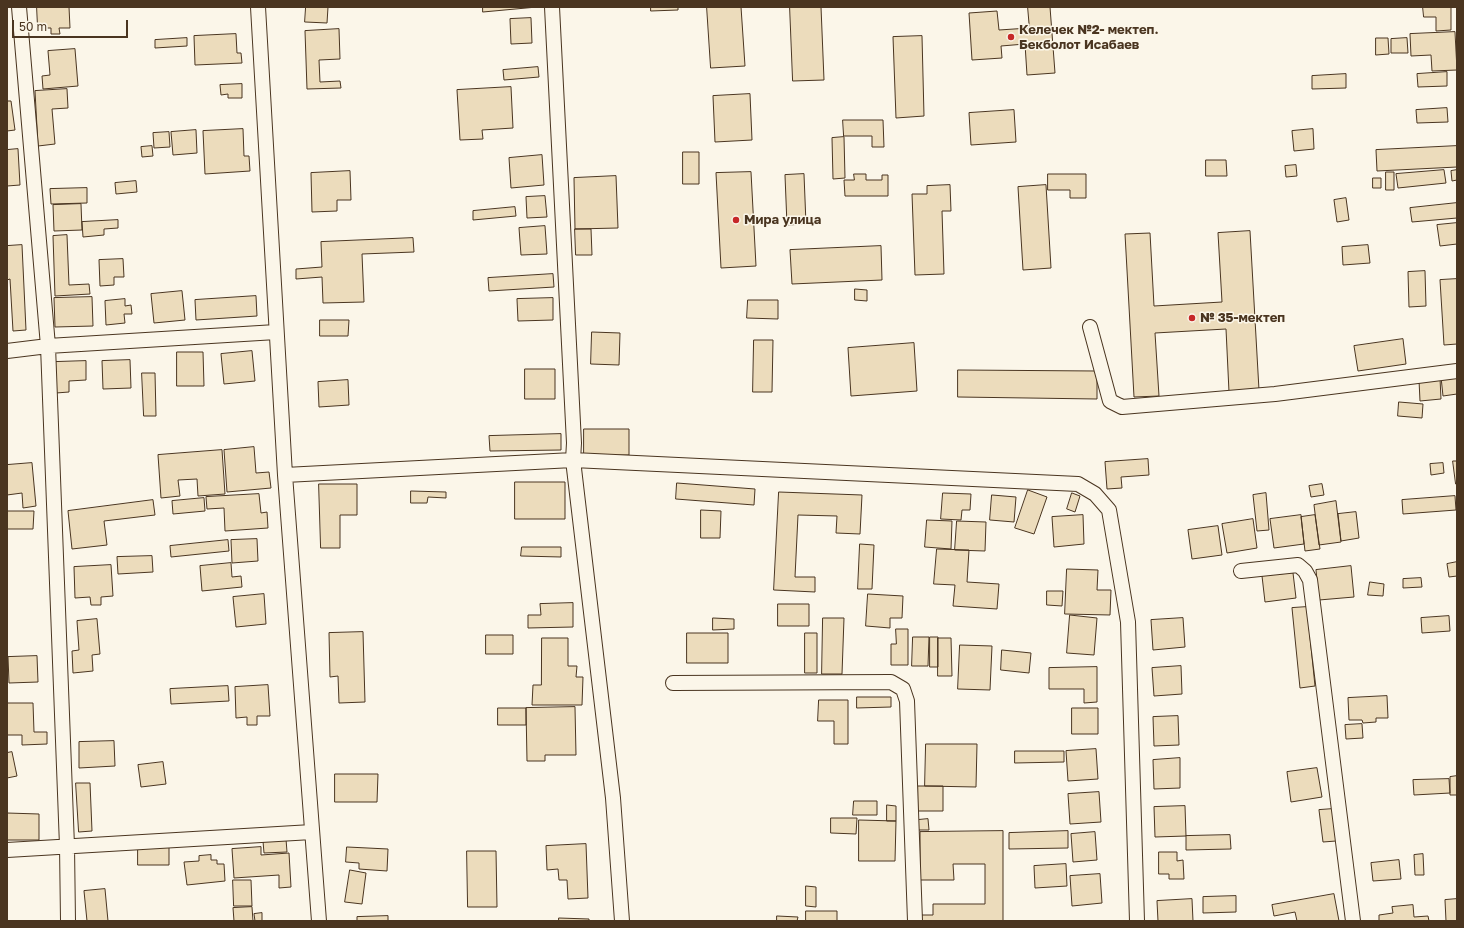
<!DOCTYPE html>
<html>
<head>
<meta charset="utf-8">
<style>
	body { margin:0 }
	#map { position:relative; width:1464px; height:928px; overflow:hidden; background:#fbf6e9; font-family:"Golos Text",sans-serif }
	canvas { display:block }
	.frame { position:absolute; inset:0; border:8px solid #4a3520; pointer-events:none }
	.scale { position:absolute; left:12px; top:20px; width:116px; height:18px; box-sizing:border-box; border:2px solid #4a3520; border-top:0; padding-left:5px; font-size:12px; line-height:14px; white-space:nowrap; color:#4a3520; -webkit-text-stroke:3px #fbf6e9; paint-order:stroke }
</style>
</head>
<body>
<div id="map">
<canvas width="1464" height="928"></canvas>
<div class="frame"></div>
<div class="scale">50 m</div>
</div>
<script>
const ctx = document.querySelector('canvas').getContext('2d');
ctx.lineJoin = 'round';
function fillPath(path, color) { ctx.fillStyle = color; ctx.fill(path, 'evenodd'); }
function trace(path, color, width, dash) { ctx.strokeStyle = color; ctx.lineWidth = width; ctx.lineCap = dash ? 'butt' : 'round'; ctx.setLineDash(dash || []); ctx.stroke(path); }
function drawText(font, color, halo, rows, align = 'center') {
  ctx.font = font + ' "Golos Text",sans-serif'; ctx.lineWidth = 3; ctx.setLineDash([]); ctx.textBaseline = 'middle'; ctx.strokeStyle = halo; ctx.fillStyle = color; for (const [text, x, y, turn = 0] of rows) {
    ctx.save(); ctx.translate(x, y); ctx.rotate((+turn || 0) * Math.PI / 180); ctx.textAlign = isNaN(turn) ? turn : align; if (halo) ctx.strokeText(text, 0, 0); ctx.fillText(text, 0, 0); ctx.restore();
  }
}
const building = new Path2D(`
	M37,7H69L70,28H59L60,34H51V28H38Z
	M306,7H328L327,23L305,22Z
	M483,7H537L483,12Z
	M651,7H678V10L651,11Z
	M707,7H741L745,66L711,68Z
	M790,7H821L824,80L793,81Z
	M1028,7H1050L1055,73L1027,75L1025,44L1001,46L1002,58L972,60L969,13L997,11L999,30L1029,28Z
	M1423,7H1451V30L1436,31V17H1424Z
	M531,18L532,43L511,44L510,19Z
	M339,29L340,59L319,60L320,82L340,81L341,88L307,89L305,31Z
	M1455,32L1457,70L1432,71L1431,55L1411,56L1410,34Z
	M236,34L237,53H241L242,63L195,65L194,36Z
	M922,36L924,116L896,118L893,37Z
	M187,38V46L155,48V40Z
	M1376,38H1388L1389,54L1376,55Z
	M1407,38L1408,53H1391V39Z
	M75,49L78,86L43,89L42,76L50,75L48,51Z
	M538,67L539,77L504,80L503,70Z
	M1447,72V86L1418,87L1417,74Z
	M1346,74V88L1312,89V76Z
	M242,84V98H228V94L221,95L220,85Z
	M511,87L513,128L482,130L483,139L460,140L457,90Z
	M67,89L68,108L52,109L55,144L38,146L35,91Z
	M750,94L752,140L715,142L713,96Z
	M7,101H11L15,130L7,131Z
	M1447,108L1448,122L1417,123L1416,110Z
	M1014,110L1016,142L971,145L969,113Z
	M843,120H883L884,147H872V136H844Z
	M243,129L244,156H249L250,171L205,174L203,131Z
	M1313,129L1314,149L1294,151L1292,131Z
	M196,130L197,153L173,155L171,132Z
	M169,132L170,147L154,148L153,133Z
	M844,137L845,178L833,179L832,138Z
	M152,146L153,156L142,157L141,147Z
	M1457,146V167L1377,171L1376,150Z
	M18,149L20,185L7,186V150Z
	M683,152H699V184H683Z
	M542,155L544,185L511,188L509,158Z
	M1206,160H1226L1227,176H1206Z
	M1296,165L1297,176L1286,177L1285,166Z
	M1444,170L1446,183L1398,188L1396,174Z
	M1457,170V180L1452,181L1451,171Z
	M350,171L351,200H337V211L312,212L311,173Z
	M751,172L756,266L721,268L716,173Z
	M1386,172H1394V190H1386Z
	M804,174L806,224L787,225L785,175Z
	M854,174H866V180H882V175H888V196H845L844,180H854Z
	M1048,174H1086V198H1070V190H1048Z
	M616,176L618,228L575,229L574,178Z
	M1373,178H1381V188H1373Z
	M136,181L137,192L116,194L115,183Z
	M950,185L951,211H942L944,274L915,275L912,194H927V186Z
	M1046,185L1051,268L1023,270L1018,187Z
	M87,188V203L51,204L50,189Z
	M545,196L547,217L527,218L526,197Z
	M1346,198L1349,220L1337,222L1334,200Z
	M1457,203V218L1412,222L1410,208Z
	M81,204L82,230L54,231L53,205Z
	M515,207L516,216L473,220V211Z
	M118,220V228L104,229V235L83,237L82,222Z
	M1457,223V244L1440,246L1437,225Z
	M545,226L547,254L521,255L519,228Z
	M575,229H591L592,255H576Z
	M1250,231L1259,390L1229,392L1226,329L1155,333L1159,396L1134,397L1125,234L1150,233L1154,306L1222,302L1218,233Z
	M67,235L69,285L89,284L90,294L55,296L53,236Z
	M413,238L414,252L362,254L364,302L323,303L322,277L296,279V269L322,267L321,242Z
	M22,245L26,330L13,331L10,279L7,280V246Z
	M1368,245L1370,263L1343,265L1342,247Z
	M881,246L882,280L792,284L790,250Z
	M123,259L124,277H114V285L100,286L99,260Z
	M1425,271L1426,306L1409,307L1408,272Z
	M553,274L554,287L489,291L488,278Z
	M1457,279V344L1444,345L1440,280Z
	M855,289L867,290V301L855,300Z
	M182,291L185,320L154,323L151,294Z
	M256,296L257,316L196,320L195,300Z
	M92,297L93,326L55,327L54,298Z
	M553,298V320L518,321L517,299Z
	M125,299V306L131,305L132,314H124L125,323L106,325L105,301Z
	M748,300H778V319L747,318Z
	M320,320H349L348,336H320Z
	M592,332L620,333L619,365L591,364Z
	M1403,339L1406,364L1358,371L1354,346Z
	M754,340H773L772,392H753Z
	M914,343L917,391L851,396L848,348Z
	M252,351L255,381L224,384L221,354Z
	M177,352H203L204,386H177Z
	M130,360L131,388L103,389L102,361Z
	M86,361V380L69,381V392L56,393L55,362Z
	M525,369H555V399H525Z
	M958,370L1097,371V399L958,397Z
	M142,373H155L156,416H144Z
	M1457,376V394L1443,396L1441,377Z
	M1440,378L1441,399L1420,401L1419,380Z
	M348,380L349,405L319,407L318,382Z
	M1399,402L1423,404L1422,418L1398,416Z
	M584,429H629V455L584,456Z
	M561,434V450L490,451L489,436Z
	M254,447L256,473L269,472L271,488L227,492L224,450Z
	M222,450L225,494L198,496L197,479L178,480L180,496L161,498L158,455Z
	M1148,459L1149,475L1121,477L1122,488L1107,489L1105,462Z
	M1453,461H1457V484H1456Z
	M32,463L36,506L23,508L22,493L7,495V465Z
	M1443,463L1444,473L1431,475L1430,464Z
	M515,482H565V519H515Z
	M677,483L755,489L754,505L676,499Z
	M319,484H357V515H340V548H321Z
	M1322,484L1324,495L1311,497L1309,486Z
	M1028,490L1047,497L1034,534L1015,528Z
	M411,491L446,492V498L428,497L427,503H411Z
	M779,492L862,495L860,534L836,533L837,516L798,515L795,577H815V592L774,590Z
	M943,493L971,494L970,510H962L961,520L941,519Z
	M1072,493L1080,496L1075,512L1067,509Z
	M1266,493L1269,530L1257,531L1253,495Z
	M259,494L261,513L267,512L268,528L225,531L224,508L207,509L206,497Z
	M992,495L1016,497L1014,522L990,520Z
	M1455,496L1456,510L1403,514L1402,500Z
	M204,498L205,511L173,514L172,501Z
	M153,500L155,515L104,521L107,545L72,549L68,511Z
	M1336,501L1341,542L1319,545L1314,505Z
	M701,510L721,511L720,538H701Z
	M7,511H34L33,529H7Z
	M1356,512L1359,538L1341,541L1338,514Z
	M1083,515L1084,544L1054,547L1052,517Z
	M1301,515L1304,544L1274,548L1270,519Z
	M1315,515L1320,549L1305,551L1301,517Z
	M1253,519L1257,548L1227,553L1222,524Z
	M927,520L952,521L951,549L925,547Z
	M957,521L986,522L985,551L955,550Z
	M1218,526L1222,555L1192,559L1188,530Z
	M257,539L258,561L232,563L231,540Z
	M228,540L229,551L171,557L170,546Z
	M860,544L874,545L872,589H858Z
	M522,547H561V557L521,556Z
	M937,549L969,550L967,582L999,584L997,609L953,606L955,585L934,584Z
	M152,556L153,572L118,574L117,557Z
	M1457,562V576L1449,577L1447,564Z
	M231,563L232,577L241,576L242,587L202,591L200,566Z
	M111,565L113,596L101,597V605H91L90,597L75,598L74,567Z
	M1351,566L1354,597L1319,600L1316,570Z
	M1067,569L1098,570L1097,590H1111L1110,615L1065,614Z
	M1293,573L1296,598L1265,602L1262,576Z
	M1421,578L1422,587L1403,588V579Z
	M1370,582L1384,584L1383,596L1368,595Z
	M1047,591H1063L1062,606L1047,605Z
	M264,594L266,624L236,627L233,597Z
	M868,594L903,596L902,618H890V628L866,626Z
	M573,603V627L528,628V615H541L540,604Z
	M778,604H809V626H778Z
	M1307,607L1315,686L1300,688L1292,608Z
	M1070,615L1097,618L1094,655L1067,653Z
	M1449,616L1450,631L1422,633L1421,618Z
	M713,618L734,619V629L713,630Z
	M823,618H844L842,674H822Z
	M1183,618L1185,647L1153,650L1151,620Z
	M97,619L100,654L92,655L93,671L73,673L72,651L79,650L77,621Z
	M896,629H908V665H891V644H896Z
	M363,632L365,702L339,703L338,676L330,677L329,633Z
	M687,633H728V663H687Z
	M805,633H817V673H805Z
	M486,635H513V654H486Z
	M913,637H929L928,666H912Z
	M930,637H938V667H930Z
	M542,638H568V666H577L576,677H583L582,705H532L533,685H541Z
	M938,638H951L952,676H938Z
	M960,645L992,646L990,690L958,689Z
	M1002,650L1031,653L1029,673L1001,670Z
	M37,656L38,682L9,683L8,657Z
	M1181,666L1182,694L1154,696L1152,668Z
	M1097,667V702L1084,703V689H1049V668Z
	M268,685L270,716H257V725H247V717L236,718L235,687Z
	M228,686L229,701L171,704L170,689Z
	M1387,696L1388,718H1376V722L1363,723L1362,720H1349L1348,698Z
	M857,697H891V707L857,708Z
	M819,700H848V744H834V721H818Z
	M7,703H33L34,732H47V744L22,745V735H7Z
	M575,707L576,755H545V761H527L526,708Z
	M498,708H526V725H498Z
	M1072,708H1098V734H1072Z
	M1178,716L1179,745L1154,746L1153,717Z
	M1362,724L1363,738L1346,739L1345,725Z
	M114,741L115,766L79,768V742Z
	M926,744H977L976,787L925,786Z
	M1096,749L1098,779L1068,781L1066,751Z
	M1015,751H1064V762L1015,763Z
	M12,752L17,776L7,778V753Z
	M1180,758V788L1154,789L1153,760Z
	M163,762L166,784L141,787L138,765Z
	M1317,768L1322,797L1291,802L1287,772Z
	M335,774H378L377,802H335Z
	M1457,776V795H1450V777Z
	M1449,779L1450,793L1414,795L1413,780Z
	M76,783H90L92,831L79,832Z
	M918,786H943V811H918Z
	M1099,792L1101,822L1070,824L1068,794Z
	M854,801H877V815H853Z
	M887,805L896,806V821H887Z
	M1185,806L1186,836L1155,837L1154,807Z
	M1333,809L1336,841L1323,842L1319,810Z
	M7,813L39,814V840H7Z
	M831,818H857L856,834L831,833Z
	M928,819L929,830H918V820Z
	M859,820L896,821L895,861H859Z
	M1003,831V921H919V915H933V904H985V864H953L954,880H920V832Z
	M1068,831V848L1009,849V833Z
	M1095,832L1097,860L1073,862L1071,834Z
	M1230,835L1231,849L1186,850V836Z
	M286,839L287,852L264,853L263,841Z
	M586,844L588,898L568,899L567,880H559L558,869L547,870L546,846Z
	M138,847H169V865H138Z
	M261,847V855L289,853L291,887L279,888V875L234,878L232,849Z
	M347,847L388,849L387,871L359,869V863L346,862Z
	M467,851H496L497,907H468Z
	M1159,852H1177V861L1183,860L1184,879H1169V874H1159Z
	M1423,854L1424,875H1415L1414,855Z
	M211,855V860H217V864H224L225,881L187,885L184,862L199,861V856Z
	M1399,860L1401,879L1373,881L1371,863Z
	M1066,864L1067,886L1035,888L1034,866Z
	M350,870L366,873L362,904L345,902Z
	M1100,874L1102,903L1072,906L1070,876Z
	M233,880H251L252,906H234Z
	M806,886L816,887V907L806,906Z
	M105,889L108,921H87L84,891Z
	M1334,894L1339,921H1297L1295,912L1274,916L1272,905Z
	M1236,896V912L1203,913V897Z
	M1192,899L1193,921H1158L1157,901Z
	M1457,899V921H1446L1445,900Z
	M1413,905L1414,917L1428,916L1429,921H1379V915L1393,913L1392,907Z
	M252,907L253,921H234L233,908Z
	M806,911H837V921H806Z
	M262,913V921H255L254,914Z
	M388,916V921H357V917Z
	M777,916L798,917L797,921H777Z
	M559,918L589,919V921H559Z`);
fillPath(building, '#ecdcbc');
trace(building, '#4a3520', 1);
const minor = new Path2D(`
	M19,7L48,346L67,846L68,921
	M258,7L285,475L319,921
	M552,7L574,443L573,460L613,798L622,921
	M1090,327L1110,401L1122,407L1275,394L1457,371
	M7,351L48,346L276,332
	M285,475L573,460L1078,484L1095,494L1109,510L1128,622L1137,921
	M1241,571L1298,565L1305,571L1310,580L1353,921
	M673,683L891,682L903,689L907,701L915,921
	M7,850L312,832`);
trace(minor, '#4a3520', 16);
trace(minor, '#fbf6e9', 14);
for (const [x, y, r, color] of [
	[1011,37,4,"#c62828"],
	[736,220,4,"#c62828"],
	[1192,318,4,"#c62828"]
]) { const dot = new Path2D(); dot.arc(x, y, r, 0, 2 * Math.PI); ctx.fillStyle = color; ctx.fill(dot); trace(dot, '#fbf6e9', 1.5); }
drawText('bold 13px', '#4a3520', '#fbf6e9', [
	["Келечек №2- мектеп.",1019,30],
	["Бекболот Исабаев",1019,45],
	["Мира улица",744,220],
	["№ 35-мектеп",1200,318]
], 'left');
</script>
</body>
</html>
